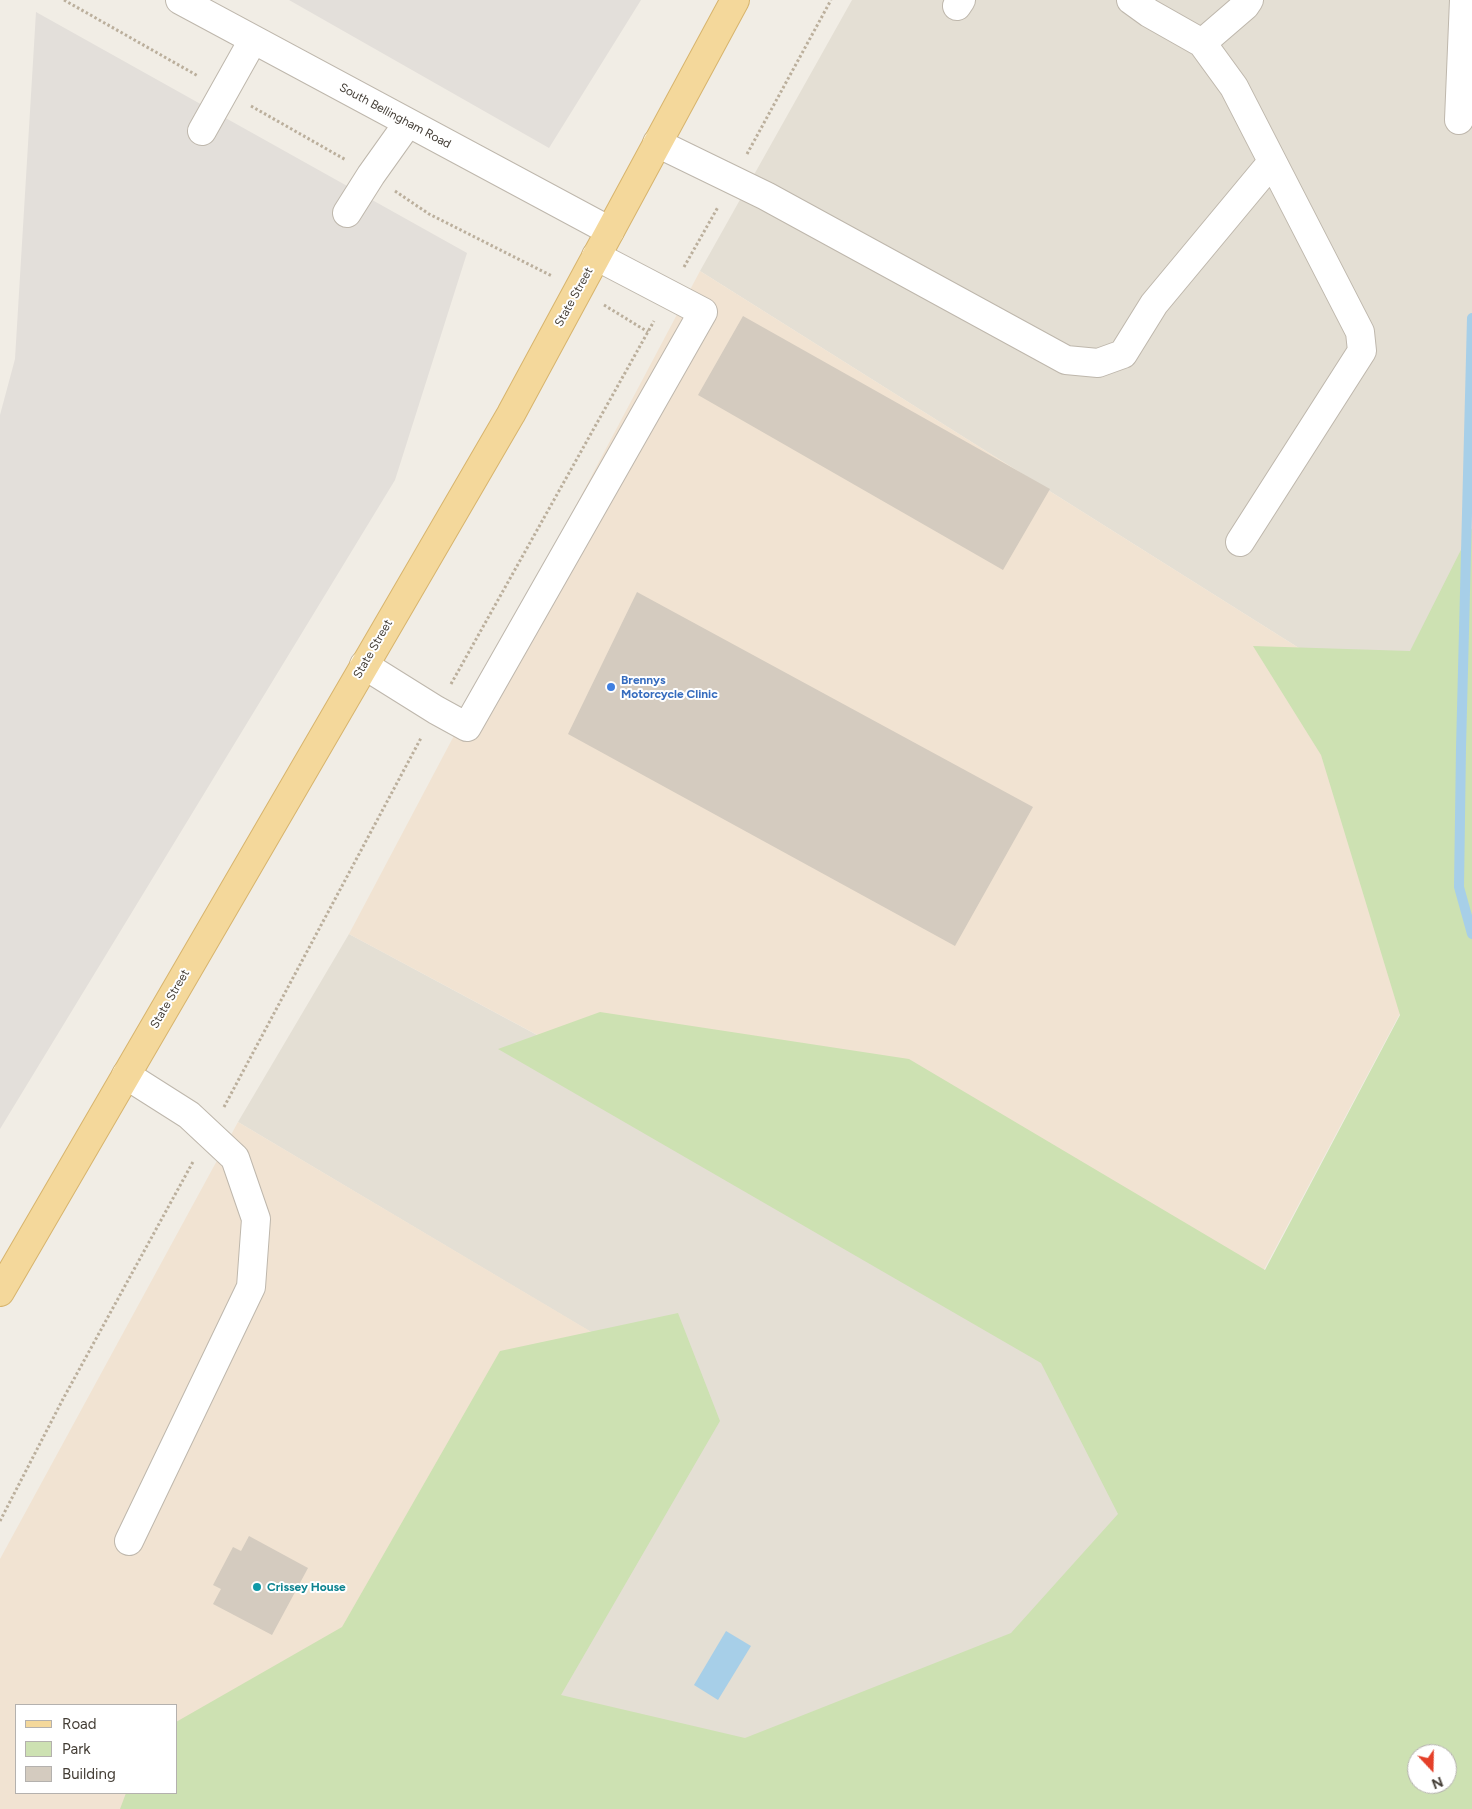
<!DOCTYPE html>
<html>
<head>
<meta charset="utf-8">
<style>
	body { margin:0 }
	#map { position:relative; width:1472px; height:1809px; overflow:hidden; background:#f1ede5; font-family:Figtree,sans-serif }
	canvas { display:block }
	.legend { position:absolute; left:15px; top:1704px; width:162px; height:90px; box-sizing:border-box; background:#fff; border:1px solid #b4b1ae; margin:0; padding:6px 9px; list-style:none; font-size:15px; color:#433d35 }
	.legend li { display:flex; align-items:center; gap:10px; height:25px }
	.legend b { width:25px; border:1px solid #b4b1ae }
	.north { position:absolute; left:1407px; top:1744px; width:50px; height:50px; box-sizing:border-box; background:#fff; border:1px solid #b4b1ae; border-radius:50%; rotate:159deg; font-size:14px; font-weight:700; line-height:20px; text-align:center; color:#433d35 }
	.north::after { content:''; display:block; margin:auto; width:18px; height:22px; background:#e44029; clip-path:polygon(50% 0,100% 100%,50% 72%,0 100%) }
</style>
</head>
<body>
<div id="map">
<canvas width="1472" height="1809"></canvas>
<ul class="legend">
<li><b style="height:6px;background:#f4d89b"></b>Road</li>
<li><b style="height:14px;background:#cde1b2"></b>Park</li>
<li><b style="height:14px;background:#d4cbbf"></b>Building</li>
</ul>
<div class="north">N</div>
</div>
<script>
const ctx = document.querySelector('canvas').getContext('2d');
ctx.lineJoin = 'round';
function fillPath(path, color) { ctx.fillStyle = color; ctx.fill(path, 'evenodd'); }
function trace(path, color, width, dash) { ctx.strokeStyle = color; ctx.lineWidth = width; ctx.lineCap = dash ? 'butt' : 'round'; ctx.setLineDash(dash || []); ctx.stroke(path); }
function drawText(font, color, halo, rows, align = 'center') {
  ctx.font = font + ' Figtree,sans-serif'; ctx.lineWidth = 4; ctx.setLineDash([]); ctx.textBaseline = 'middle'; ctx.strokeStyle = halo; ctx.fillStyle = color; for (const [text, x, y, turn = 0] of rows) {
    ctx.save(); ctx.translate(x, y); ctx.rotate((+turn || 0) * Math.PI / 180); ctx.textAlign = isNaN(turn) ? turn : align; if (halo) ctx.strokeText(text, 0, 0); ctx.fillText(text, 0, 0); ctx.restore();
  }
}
fillPath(new Path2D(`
	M852,0H1472V757L700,271Z
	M349,934L848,1202L1375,1401L894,1809L480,1681L678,1384L238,1122Z`), '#e4dfd4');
fillPath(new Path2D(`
	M700,271L1472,757V878L1233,1328L849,1202L349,934Z
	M238,1122L679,1384L480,1680L525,1809H0V1559ZM16,1705H176V1793H16Z`), '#f1e3d2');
fillPath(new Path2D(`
	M289,0H641L549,148Z
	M36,12L467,253L395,480L0,1129V415L15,359Z`), '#e3dfda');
fillPath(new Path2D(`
	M1472,528V1809H120L126,1793H176V1722L342,1627L500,1351L678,1313L720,1421L561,1695L745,1738L1011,1633L1118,1514L1041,1363L498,1049L600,1012L909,1059L1265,1270L1400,1015L1321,755L1253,646L1410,651ZM1417,1754H1447V1784H1417Z`), '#cde1b2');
fillPath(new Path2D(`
	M726,1631L751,1646L718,1700L694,1685Z`), '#a7cfe8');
trace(new Path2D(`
	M1472,318L1461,748L1459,887L1472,934`), '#a7cfe8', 10);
fillPath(new Path2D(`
	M743,316L1050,489L1003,570L698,395Z
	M637,592L1033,807L955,946L568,734Z
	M249,1536L308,1568L272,1635L213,1604L221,1589L213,1585L233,1547L241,1551Z`), '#d4cbbf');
const minor = new Path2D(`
	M180,0L610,231
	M1131,0L1149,13L1202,43L1234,87L1360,332L1362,351L1240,542
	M957,6L961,0
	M1202,43L1245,6L1249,0
	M1459,120L1464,0
	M202,131L253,40
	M657,143L766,196L1066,360L1098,363L1123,354L1154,304L1272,162
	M347,213L371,175L408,123
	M364,665L436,710L467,727L703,312L596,256
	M126,1075L189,1115L235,1158L256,1219L251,1287L129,1541`);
const major = new Path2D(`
	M0,1292L511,414L735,0`);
trace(minor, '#beb7ac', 30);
trace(major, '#d7b46d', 30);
trace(new Path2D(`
	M64,0L198,76
	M251,106L346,160
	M747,154L831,0
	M395,191L429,214L552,276
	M684,267L718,207
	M604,305L648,332
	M451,684L654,321
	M224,1107L421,738
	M0,1521L63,1399L194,1160`), '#bbaf9c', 3, [2.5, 2.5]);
trace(minor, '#fff', 28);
trace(major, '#f4d89b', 28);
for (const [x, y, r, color] of [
	[611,687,5,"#3f7fe0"],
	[257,1587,5,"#0f9aa8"]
]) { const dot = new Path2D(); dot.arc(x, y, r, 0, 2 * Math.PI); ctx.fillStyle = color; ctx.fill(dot); trace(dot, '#fff', 2); }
drawText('12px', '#433d35', '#fff', [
	["South Bellingham Road",395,116,28],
	["State Street",574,297,-61],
	["State Street",373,649,-60],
	["State Street",170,999,-60]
]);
drawText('bold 12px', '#366cbe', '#fff', [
	["Brennys",621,680],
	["Motorcycle Clinic",621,694]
], 'left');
drawText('bold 12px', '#0d838f', '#fff', [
	["Crissey House",267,1587]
], 'left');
</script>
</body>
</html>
